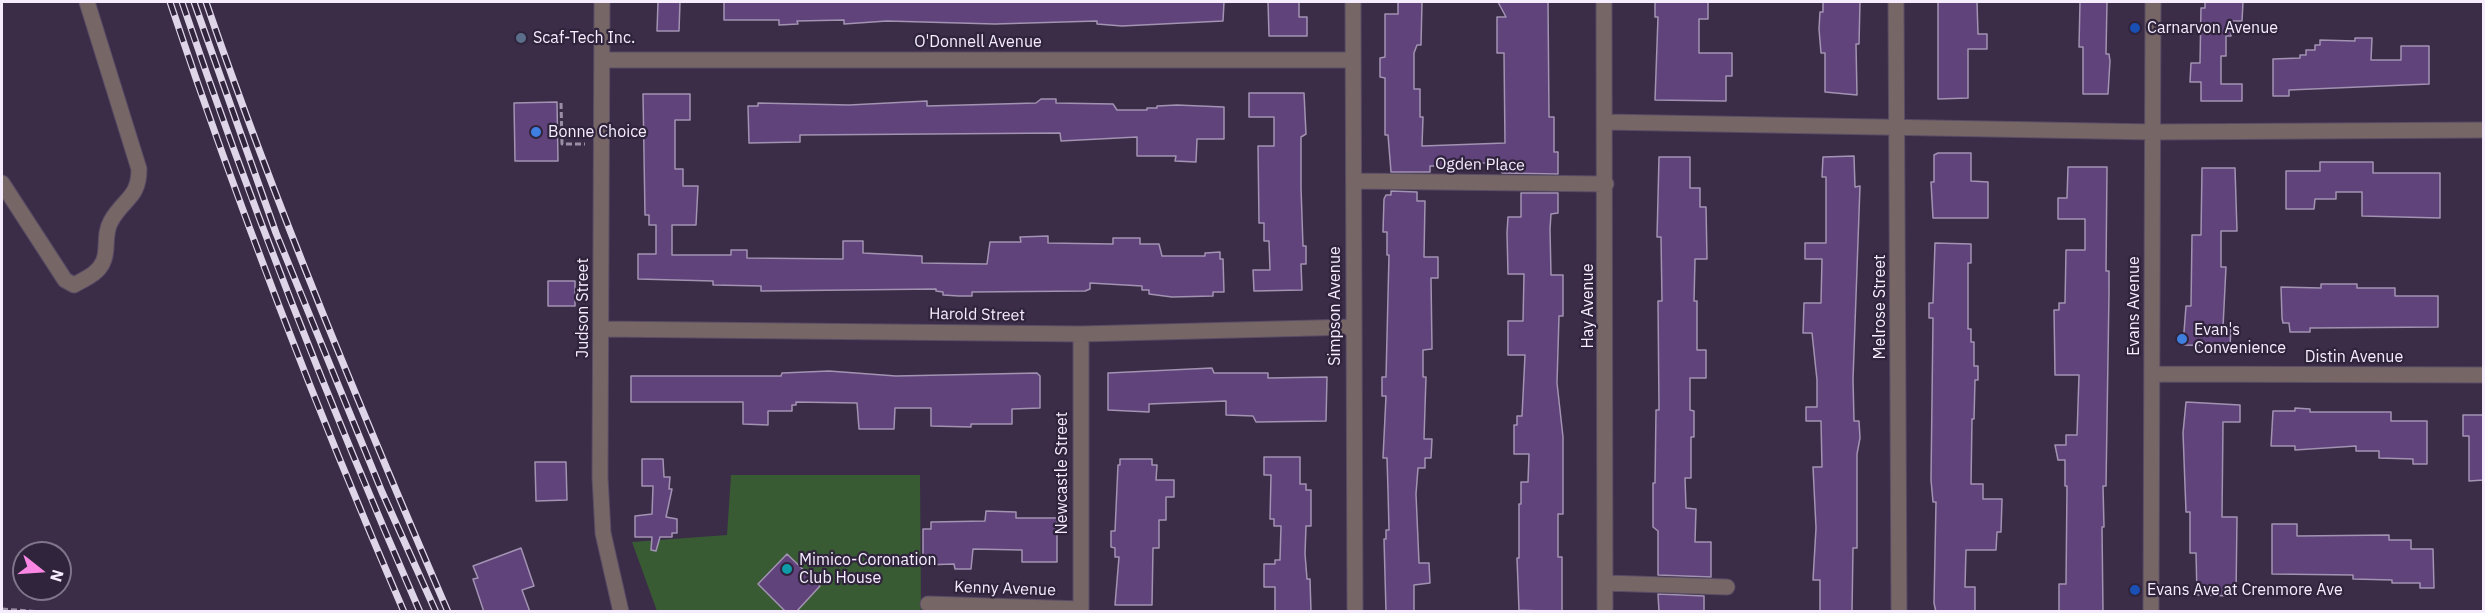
<!DOCTYPE html>
<html>
<head>
<meta charset="utf-8">
<style>
	body { margin:0 }
	#map { position:relative; width:2485px; height:613px; overflow:hidden; background:#3b2d48; font-family:"IBM Plex Sans",sans-serif }
	canvas { display:block }
	.frame { position:absolute; inset:0; border:3px solid #f5edfe; pointer-events:none }
	.north { position:absolute; left:12px; top:541px; width:60px; height:60px; box-sizing:border-box; background:#30243d; border:2px solid #7f748a; border-radius:50%; rotate:107deg; font-size:16px; font-weight:700; line-height:24px; text-align:center; color:#f5edfe }
	.north::after { content:''; display:block; margin:auto; width:21px; height:27px; background:#fb87e5; clip-path:polygon(50% 0,100% 100%,50% 72%,0 100%) }
</style>
</head>
<body>
<div id="map">
<canvas width="2485" height="613"></canvas>
<div class="frame"></div>
<div class="north">N</div>
</div>
<script>
const ctx = document.querySelector('canvas').getContext('2d');
ctx.lineJoin = 'round';
function fillPath(path, color) { ctx.fillStyle = color; ctx.fill(path, 'evenodd'); }
function trace(path, color, width, dash) { ctx.strokeStyle = color; ctx.lineWidth = width; ctx.lineCap = dash ? 'butt' : 'round'; ctx.setLineDash(dash || []); ctx.stroke(path); }
function drawText(font, color, halo, rows, align = 'center') {
  ctx.font = font + ' "IBM Plex Sans",sans-serif'; ctx.lineWidth = 4.5; ctx.setLineDash([]); ctx.textBaseline = 'middle'; ctx.strokeStyle = halo; ctx.fillStyle = color; for (const [text, x, y, turn = 0] of rows) {
    ctx.save(); ctx.translate(x, y); ctx.rotate((+turn || 0) * Math.PI / 180); ctx.textAlign = isNaN(turn) ? turn : align; if (halo) ctx.strokeText(text, 0, 0); ctx.fillText(text, 0, 0); ctx.restore();
  }
}
fillPath(new Path2D(`
	M731,475H920L921,611H657L632,542L727,535Z`), '#385b33');
const building = new Path2D(`
	M658,2H680L679,31H657Z
	M724,2H1224L1223,21L1122,26L1097,24V21L995,24L887,21L844,24V20L797,21L798,24L779,25V20H724Z
	M1268,2H1299V17H1307V36H1269Z
	M1398,2H1422L1421,45H1417L1414,53V89H1420V117H1423L1422,146L1505,143L1504,53H1497V17H1506L1498,2H1548L1549,117H1554V152H1558V174L1502,173L1501,163H1448V166H1430V172H1391L1388,135H1385V78L1380,77V58L1385,57V14H1398Z
	M1655,2H1708V19H1699V53H1732V76H1726V101L1655,100L1658,17H1655Z
	M1823,2H1860L1859,44H1856L1857,95L1825,92V53H1821L1819,29L1820,12H1823Z
	M1938,2H1977L1978,34H1987V49H1968V98L1938,99Z
	M2080,2H2107L2106,54H2109L2110,61L2108,94H2083V47H2079Z
	M2205,2H2243L2242,21H2232L2231,36H2226V56H2221V84H2242V101H2201V82H2190L2191,63H2200L2201,8H2205Z
	M2355,38H2372L2371,60H2401V46H2429V84L2289,90V96H2273V59L2300,58V55H2306V50H2315V45H2320V40L2355,41Z
	M1249,93H1304L1306,134L1301,137V188L1303,246H1306V264H1301L1302,290L1254,291L1253,270H1270L1269,241H1264V223H1259L1258,146H1274V117H1249Z
	M643,94H690V120H675V169H683V186H698L696,225H672V255H731V250H747V258L843,259V241H863V253L922,256V263L987,264L990,242H1021L1020,237L1048,236V243L1113,244V238H1140V244H1159L1162,256H1205V253L1220,252V259H1223L1224,292H1213V296L1172,297L1149,294V290H1142V286L1090,283V289L1085,291L972,292V296H959L943,295V292L936,291V289L761,291V286L713,285V281L638,279V254H656V225H649V215H645Z
	M1041,99H1056V103L1113,104L1117,110H1147V108H1157V106L1177,105L1224,107V139H1197L1196,162L1175,161L1176,156H1137V137L1061,141L1060,133L800,135V142L749,143L748,106H758V103L849,105L927,101V106L1036,103Z
	M557,102L558,161H515L514,103Z
	M1938,153H1971V181L1988,182V218H1933L1931,182H1934V155Z
	M1854,156L1855,187L1860,186L1853,379L1854,421H1859L1860,438L1857,454V548H1853L1852,612H1820V580H1813L1816,528L1813,467H1822L1821,421H1806V407H1817V380L1812,333H1803L1804,303H1821L1822,259H1805V243H1826V177H1822L1823,157Z
	M1659,157H1690V188H1700V207H1706L1707,259H1695L1694,301H1697V350H1706V378H1690V410L1694,411V437H1691V478H1685L1686,508L1696,509L1695,542H1711V577L1658,575V531L1653,527V483H1655L1656,410H1659L1658,301H1662L1661,237H1657Z
	M2320,162H2373V173H2440V218L2362,216V192H2336V199H2315L2314,209H2286V171H2320Z
	M2068,167H2107L2106,271H2109V293L2106,486H2103L2104,527H2102L2103,612H2059V584H2066L2067,486H2065V460H2058L2055,445H2066V435H2077L2079,375H2055L2054,310H2059V303H2065L2066,250H2085V219H2058V198H2067Z
	M2202,168H2235L2237,231H2221V267H2226L2223,327H2231L2230,346L2183,345L2186,306H2191L2192,235H2201Z
	M1391,191L1417,192V201H1425L1424,257H1438V278H1431L1432,349L1423,350V377H1426L1424,439H1432L1431,458H1425V468H1418L1416,494L1419,563H1429L1430,583L1414,585V612H1386L1384,539H1386V530H1389L1388,491L1387,458H1383L1386,396H1382V377H1386L1389,255H1387V232H1383L1384,199L1386,195H1391Z
	M1521,193H1558V213L1551,214L1550,229L1551,275H1563V316H1559L1557,383L1563,437V514H1558V557H1562V612L1519,610L1517,558H1519V504H1521V482H1528L1529,454H1514V425H1517V416H1522L1525,355H1508V321H1523L1524,274H1508L1507,233L1508,217H1521Z
	M1935,243L1971,244V263H1968V329H1971V342H1974V366H1978V380H1975L1974,419H1972L1971,484H1983V499H2002L2001,532H1997L1996,550H1966L1965,587H1975V612H1936L1934,603L1936,502H1933L1931,480L1933,318H1929V303H1933Z
	M548,281H575V306H548Z
	M2321,284H2357V288H2395V296H2438V327L2310,328V332H2290L2289,323H2283L2282,318L2281,287L2321,288Z
	M1212,368L1214,373H1268V378L1327,377L1326,421L1256,422L1253,416L1226,415V401L1149,404V412L1108,410V373Z
	M829,371L896,376L1037,373L1040,376V408L1012,409V424H971V427L931,426V408H895L894,429H859L857,403L796,402V405H792V411H768V425L743,424V402H631V376H781L782,373Z
	M2186,402L2240,405V422H2223L2222,517H2237L2236,596L2197,595L2196,553H2190V512H2186L2183,433Z
	M2295,408L2310,409V412H2391V421H2427V464H2413V459L2379,458V451H2356V446L2295,450V446H2271L2273,411H2295Z
	M2463,415H2484V480L2469,481V436H2463Z
	M1264,457H1300V484H1306V490H1311V526H1306L1305,554L1307,579H1310L1311,612H1275V587H1264V564H1275V560H1280L1281,526H1274V519H1270L1271,475H1264Z
	M642,459H663L664,477H670L669,489H672L666,517L677,519V533H672V537H660L656,551L651,550L652,537H635V516L652,514L653,486H642Z
	M1120,459H1152V465H1157L1156,480H1174V497H1166V520H1159V548H1153L1152,605H1115L1119,557H1115V548L1111,547V531H1115L1118,465H1120Z
	M535,462H566L567,500L536,501Z
	M986,511L1016,512V518H1057V562H1022V550L973,549L971,569H955L954,564L923,565V529H931V522L985,521Z
	M2272,524H2297V536L2389,535V540H2411V549H2433L2434,588H2420V583H2392V580L2353,579V575L2272,574Z
	M521,548L534,586L522,590L530,612H484L473,579L478,578L473,566Z
	M787,554L820,586L796,612H786L758,584Z
	M1658,594L1704,596V612H1659Z`);
fillPath(building, '#61437c');
trace(building, '#a293b2', 1.5);
const minor = new Path2D(`
	M602,2L600,477L603,533L621,612
	M1353,2L1355,612
	M1604,2L1605,612
	M1896,2L1899,612
	M602,60H1353
	M1605,122L2153,132L2484,130
	M1354,181L1606,184
	M2,183L65,280L74,285C84,279 98,274 103,262C109,250 103,235 111,221C124,198 139,198 139,169L87,2
	M601,329L1081,334L1353,327
	M2152,374L2484,375
	M1605,583L1727,587
	M928,604L1081,609
	M1081,612V334
	M2151,612L2153,2`);
trace(minor, '#594c65', 17);
trace(new Path2D(`
	M561,103L562,144H585
	M2,609L43,612`), '#998ea4', 3, [6, 3]);
trace(minor, '#766', 15);
const rail = new Path2D(`
	M170,2C239,209 317,411 404,612
	M182,2C252,209 332,411 420,612
	M194,2L276,233L382,492L436,612
	M206,2C277,209 361,410 448,612`);
trace(rail, '#ded5e8', 7);
trace(rail, '#30243d', 4.5, [14]);
for (const [x, y, r, color] of [
	[2135,28,6,"#1a4fb4"],
	[521,38,6,"#5c6f8a"],
	[536,132,6,"#3f7fe0"],
	[2182,339,6,"#3f7fe0"],
	[787,569,6,"#0f9aa8"],
	[2135,590,6,"#1a4fb4"]
]) { const dot = new Path2D(); dot.arc(x, y, r, 0, 2 * Math.PI); ctx.fillStyle = color; ctx.fill(dot); trace(dot, '#30243d', 2); }
drawText('16px', '#f5edfe', '#30243d', [
	["Carnarvon Avenue",2147,28],
	["Scaf-Tech Inc.",533,38],
	["Bonne Choice",548,132],
	["Evan's",2194,330],
	["Convenience",2194,348],
	["Mimico-Coronation",799,560],
	["Club House",799,578],
	["Evans Ave at Crenmore Ave",2147,590]
], 'left');
drawText('16px', '#f5edfe', '#30243d', [
	["O'Donnell Avenue",978,42],
	["Ogden Place",1480,165,1],
	["Simpson Avenue",1335,306,-90],
	["Hay Avenue",1588,306,-90],
	["Evans Avenue",2134,306,-90],
	["Melrose Street",1880,307,-90],
	["Judson Street",583,308,-90],
	["Harold Street",977,315,1],
	["Distin Avenue",2354,357],
	["Newcastle Street",1062,473,-90],
	["Kenny Avenue",1005,589,2]
]);
</script>
</body>
</html>
